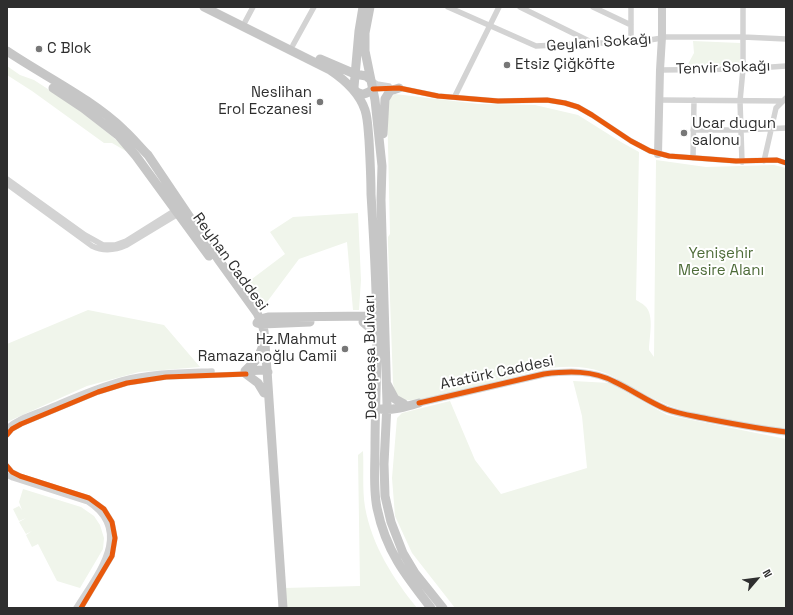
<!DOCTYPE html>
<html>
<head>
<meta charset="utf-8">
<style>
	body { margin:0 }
	#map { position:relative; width:793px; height:615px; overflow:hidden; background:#fff; font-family:"Space Grotesk",sans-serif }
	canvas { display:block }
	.frame { position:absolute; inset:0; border:8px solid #2e2e2e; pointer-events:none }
	.north { position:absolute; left:737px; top:559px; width:40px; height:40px; -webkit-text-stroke:3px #fff; paint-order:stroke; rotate:62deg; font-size:11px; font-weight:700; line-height:16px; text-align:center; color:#2e2e2e }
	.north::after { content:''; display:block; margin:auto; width:14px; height:18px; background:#2e2e2e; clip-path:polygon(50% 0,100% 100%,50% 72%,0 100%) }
</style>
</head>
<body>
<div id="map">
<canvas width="793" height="615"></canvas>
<div class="frame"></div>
<div class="north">N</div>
</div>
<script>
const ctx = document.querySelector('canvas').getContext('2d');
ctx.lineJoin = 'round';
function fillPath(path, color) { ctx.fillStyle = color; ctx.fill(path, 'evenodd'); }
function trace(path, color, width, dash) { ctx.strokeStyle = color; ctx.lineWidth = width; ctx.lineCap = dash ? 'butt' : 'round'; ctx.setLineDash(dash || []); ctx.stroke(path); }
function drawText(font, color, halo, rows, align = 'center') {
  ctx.font = font + ' "Space Grotesk",sans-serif'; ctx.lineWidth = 4; ctx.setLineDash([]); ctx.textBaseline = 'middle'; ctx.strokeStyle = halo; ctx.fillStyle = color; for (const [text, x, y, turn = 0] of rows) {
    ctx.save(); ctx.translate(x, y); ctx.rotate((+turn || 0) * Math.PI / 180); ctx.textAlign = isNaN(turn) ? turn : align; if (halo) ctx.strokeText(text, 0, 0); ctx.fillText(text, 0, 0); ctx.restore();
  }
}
fillPath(new Path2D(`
	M693,41L740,43V65L687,66L694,53Z
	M7,66L20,75L34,80L74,106L113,137L131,154L112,143H104L32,91L7,75Z
	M395,94L479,104L535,105L578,115L621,142L639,152L636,300C639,302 642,303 645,306C655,315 649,338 649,350L654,357L656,160L706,167L774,165L786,168V430C750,425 713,421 679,409C661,403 646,395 629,386C620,381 612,375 602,372C586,366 569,366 551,368C526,371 415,407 400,399C395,395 394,388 393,383L388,243V237L390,234L387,101Z
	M358,213L361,280L359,310H353L347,242L299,259L264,306C256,300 249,294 244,285L285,254L270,232L293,217Z
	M88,310L164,325L200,367L139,372L87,386L7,422V344Z
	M573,381L610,383L667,415L786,439V608H455L412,553L395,516L392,478L397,418L402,413L450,401L475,460L501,494L587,468L582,416Z
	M363,451C364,469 362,489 365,507C372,546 393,578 417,608H287L284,588L360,586L358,455Z
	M23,489L81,507L94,516L100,525L104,538L103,549L80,588L57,581L38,544L32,547L26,535L32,531L26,534L19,522L26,518L19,521L13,509L19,506L22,510L19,502Z`), '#f0f5eb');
trace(new Path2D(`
	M448,7L536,46L594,43H631L662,38
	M520,7L593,43
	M593,7L631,25
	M245,22L253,7
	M662,37H743L786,39
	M631,43V7
	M293,45L314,7
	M660,70L743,69L786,66
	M371,80L377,84L389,86
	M373,89L399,88L438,96L498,101L547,100L565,103L578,107L592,115L631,141L650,151L669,156L736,161L777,160L786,163
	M455,96L499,7
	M660,100L783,101
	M693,130H742L786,128
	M693,158L694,100
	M764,161L776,108L786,98
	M742,162L740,101L743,69V7
	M7,179L85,235L103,245H115L126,241L177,209
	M7,184L92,246C104,252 116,250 127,245L180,213
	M7,428C18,418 34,414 48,408C72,398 96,387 122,380C151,372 182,372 212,371
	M7,435L12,429L21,424L98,392L127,383L166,377L246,374
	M7,466L12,472L20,476L89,498L104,509L112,522L115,538L112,556L81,608
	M7,475L13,478L88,502C134,532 96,575 76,608`), '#d3d3d3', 5.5);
trace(new Path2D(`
	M419,403L544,374C568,371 593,370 615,382C632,390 649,402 666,409C679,414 694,416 708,419C734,424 760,429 786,432`), '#d3d3d3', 7);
trace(new Path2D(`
	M658,154L660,70L662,37V7`), '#ccc', 8);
trace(new Path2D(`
	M204,7L330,70C345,80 359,92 365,110C368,119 368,130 369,140C370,158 371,176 371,194C374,242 377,291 377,339C377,375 375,411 375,448C375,468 373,488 377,508C386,551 405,575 431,608
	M363,7L359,31L354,87L355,91C362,96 367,94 373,89
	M370,7L365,33V51L375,100L382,166L381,200L387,404L384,464L385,496L391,522L403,553L415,573L443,608
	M7,51C44,76 92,99 124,130C133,138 140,147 148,155L218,259L257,313L262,324L264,331L267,370L283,608
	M320,59L355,74L366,76L371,80
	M53,88L83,108L119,136L136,156L209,256
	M383,134L385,99L390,91L399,88
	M363,322L370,328L377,338
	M257,323L260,319L268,317L376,316L381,318
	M257,323L262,324L310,322
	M245,371L258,358L262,348
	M245,371L263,370L268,372
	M246,374L258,383L264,393
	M387,384L395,399L404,404
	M381,409C393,411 407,406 419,403`), '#c6c6c6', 9);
trace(new Path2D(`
	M373,89L399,88L438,96L498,101L547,100L565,103L578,107L592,115L631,141L650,151L669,156L736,161L777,160L786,163
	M419,403L544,374C568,371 593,370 615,382C632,390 649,402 666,409C679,414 694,416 708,419C734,424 760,429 786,432
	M7,435L12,429L21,424L98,392L127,383L166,377L246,374
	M7,466L12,472L20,476L89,498L104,509L112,522L115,538L112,556L81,608`), '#e8590c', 5);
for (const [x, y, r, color] of [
	[39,49,4,"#777"],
	[507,65,4,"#777"],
	[320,102,4,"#777"],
	[684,133,4,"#777"],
	[345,349,4,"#777"]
]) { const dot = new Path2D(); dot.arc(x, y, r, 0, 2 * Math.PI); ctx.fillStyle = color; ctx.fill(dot); trace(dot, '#fff', 1.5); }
drawText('15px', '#2e2e2e', '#fff', [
	["Geylani Sokağı",599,43,-4],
	["Tenvir Sokağı",723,68,-2],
	["Reyhan Caddesi",230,262,54],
	["Dedepaşa Bulvarı",371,357,-91],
	["Atatürk Caddesi",497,373,-12]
]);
drawText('15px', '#2e2e2e', '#fff', [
	["C Blok",47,49],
	["Etsiz Çiğköfte",515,65],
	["Neslihan",312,93,"right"],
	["Erol Eczanesi",312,110,"right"],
	["Ucar dugun",692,124],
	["salonu",692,141],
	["Hz.Mahmut",337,340,"right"],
	["Ramazanoğlu Camii",337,357,"right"]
], 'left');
drawText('15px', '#4e6c39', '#fff', [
	["Yenişehir",721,254],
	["Mesire Alanı",721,271]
]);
</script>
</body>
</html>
